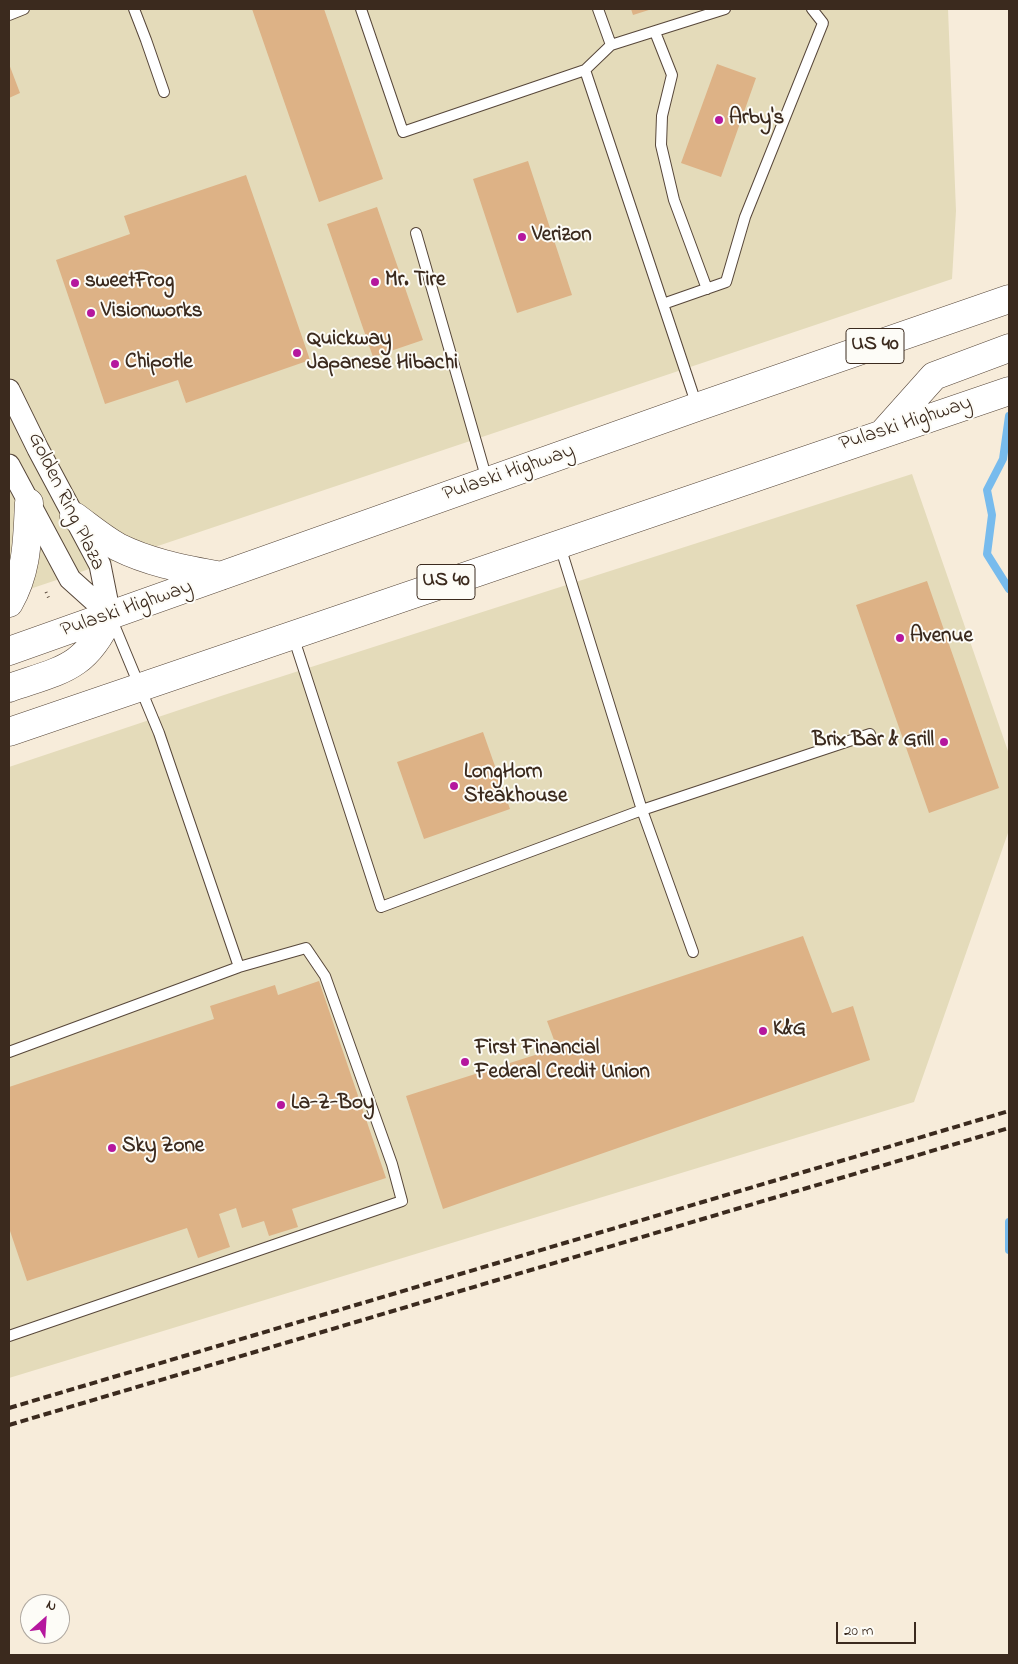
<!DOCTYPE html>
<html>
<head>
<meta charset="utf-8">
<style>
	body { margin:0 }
	#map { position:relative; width:1018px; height:1664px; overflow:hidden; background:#f7ecda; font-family:"Indie Flower",sans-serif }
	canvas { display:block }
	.frame { position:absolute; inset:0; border:10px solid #3b2a1e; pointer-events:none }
	.north { position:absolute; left:20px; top:1594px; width:50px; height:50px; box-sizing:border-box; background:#fdfcf7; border:1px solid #afa8a0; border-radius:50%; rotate:26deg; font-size:14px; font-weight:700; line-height:20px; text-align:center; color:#3b2a1e }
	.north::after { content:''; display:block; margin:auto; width:18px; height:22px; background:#b5179e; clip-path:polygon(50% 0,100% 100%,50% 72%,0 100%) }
	.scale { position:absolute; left:836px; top:1622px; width:80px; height:22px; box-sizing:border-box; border:2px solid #3b2a1e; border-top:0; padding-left:6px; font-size:15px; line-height:18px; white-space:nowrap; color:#3b2a1e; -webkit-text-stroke:4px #fdfcf7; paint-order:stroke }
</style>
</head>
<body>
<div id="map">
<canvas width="1018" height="1664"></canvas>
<div class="frame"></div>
<div class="north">N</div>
<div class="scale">20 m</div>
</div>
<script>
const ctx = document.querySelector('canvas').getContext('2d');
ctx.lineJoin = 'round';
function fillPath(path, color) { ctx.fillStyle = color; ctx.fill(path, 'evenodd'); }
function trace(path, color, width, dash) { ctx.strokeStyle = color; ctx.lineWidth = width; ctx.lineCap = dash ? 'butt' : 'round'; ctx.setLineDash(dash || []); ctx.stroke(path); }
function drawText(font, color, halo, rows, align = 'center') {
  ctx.font = font + ' "Indie Flower",sans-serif'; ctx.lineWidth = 4; ctx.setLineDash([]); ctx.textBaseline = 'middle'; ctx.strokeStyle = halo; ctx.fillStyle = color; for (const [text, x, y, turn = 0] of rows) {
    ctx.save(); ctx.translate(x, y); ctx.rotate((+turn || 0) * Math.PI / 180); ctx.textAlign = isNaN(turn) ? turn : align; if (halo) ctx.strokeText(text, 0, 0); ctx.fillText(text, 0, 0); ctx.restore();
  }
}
fillPath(new Path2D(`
	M9,9H948L956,211L952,279L9,596Z
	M912,474L1009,754V830L914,1102L9,1378V767L224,695Z`), '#e4dbba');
trace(new Path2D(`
	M1009,416L1003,459L987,490L992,515L987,554L1009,589
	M1009,1222V1250`), '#77bbed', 8);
fillPath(new Path2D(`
	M252,9H324L383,179L319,202Z
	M631,9H652L633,15Z
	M9,64L20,93L9,98Z
	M717,64L756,78L721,177L681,163Z
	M528,161L572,295L517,313L473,179Z
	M246,175L310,360L186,403L178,380L105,404L56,260L130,234L124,216Z
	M377,207L423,340L373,357L327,224Z
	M927,581L999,788L929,813L856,605Z
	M483,732L510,809L424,839L397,762Z
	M803,936L832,1013L853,1006L870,1060L443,1209L406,1096L557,1048L547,1021Z
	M319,981L386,1178L292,1209L298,1227L269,1236L264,1221L242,1228L236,1208L219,1214L230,1247L198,1258L187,1228L27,1281L9,1228V1087L214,1019L210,1006L275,985L278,995Z`), '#ddb286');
const service = new Path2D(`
	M134,9L146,40L164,92
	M361,9L403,132L585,70L611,45L725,9
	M598,9L611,45
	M9,15L24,9
	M655,32L672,75L662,116L661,145L674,200L707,289
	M585,70L697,406
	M416,233L487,480
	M663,304L726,282L745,217L823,23L812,9
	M293,636L381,907L642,810L560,546
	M693,952L642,810L870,734
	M9,1052L239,967
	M9,1336L402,1201L392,1164L325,976L306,948L239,967L159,733L112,620`);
const minor = new Path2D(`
	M9,390L38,449L100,565L110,615
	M9,465L70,579L110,615`);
const trunk = new Path2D(`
	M884,432L934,376L1009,348
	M74,516C88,526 102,538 118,547C150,563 185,569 221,576
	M9,603C28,570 27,539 29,503
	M9,651L697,407L1009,299
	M9,688C61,670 86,669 110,615
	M9,732L1009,391`);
trace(service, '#57473a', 12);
trace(minor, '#57473a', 23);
trace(trunk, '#57473a', 29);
trace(new Path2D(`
	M46,592L50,601`), '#57473a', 3, [1, 4]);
trace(service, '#fff', 10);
trace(minor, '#fff', 21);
trace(trunk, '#fff', 28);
trace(new Path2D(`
	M9,1408L1009,1111
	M9,1425L1009,1128`), '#3b2a1e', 4, [8, 4]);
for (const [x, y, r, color] of [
	[719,120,5,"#b5179e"],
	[522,237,5,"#b5179e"],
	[375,282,5,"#b5179e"],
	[75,283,5,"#b5179e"],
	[91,313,5,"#b5179e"],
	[297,353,5,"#b5179e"],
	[115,364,5,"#b5179e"],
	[900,638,5,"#b5179e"],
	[944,742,5,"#b5179e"],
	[454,786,5,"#b5179e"],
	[763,1031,5,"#b5179e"],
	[465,1062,5,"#b5179e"],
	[281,1105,5,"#b5179e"],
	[112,1148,5,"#b5179e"]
]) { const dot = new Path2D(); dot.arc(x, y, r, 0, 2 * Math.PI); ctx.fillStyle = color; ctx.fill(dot); trace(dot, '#fdfcf7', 2); }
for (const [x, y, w] of [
	[875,346,58],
	[446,582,58]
]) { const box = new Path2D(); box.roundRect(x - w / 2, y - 17.5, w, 35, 4); ctx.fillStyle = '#fdfcf7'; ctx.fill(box); trace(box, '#3b2a1e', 1); }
drawText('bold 20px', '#3b2a1e', null, [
	["US 40",875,346],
	["US 40",446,582]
]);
drawText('bold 21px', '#3b2a1e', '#fdfcf7', [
	["Arby's",729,120],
	["Verizon",532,237],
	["Mr. Tire",385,282],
	["sweetFrog",85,283],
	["Visionworks",101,313],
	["Quickway",307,341],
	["Japanese Hibachi",307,365],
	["Chipotle",125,364],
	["Avenue",910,638],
	["Brix Bar & Grill",934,742,"right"],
	["LongHorn",464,774],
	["Steakhouse",464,798],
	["K&G",773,1031],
	["First Financial",475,1050],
	["Federal Credit Union",475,1074],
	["La-Z-Boy",291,1105],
	["Sky Zone",122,1148]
], 'left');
drawText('21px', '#3b2a1e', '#fdfcf7', [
	["Pulaski Highway",906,425,-18],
	["Pulaski Highway",509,474,-19],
	["Golden Ring Plaza",65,502,64],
	["Pulaski Highway",127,610,-19]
]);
</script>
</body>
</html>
